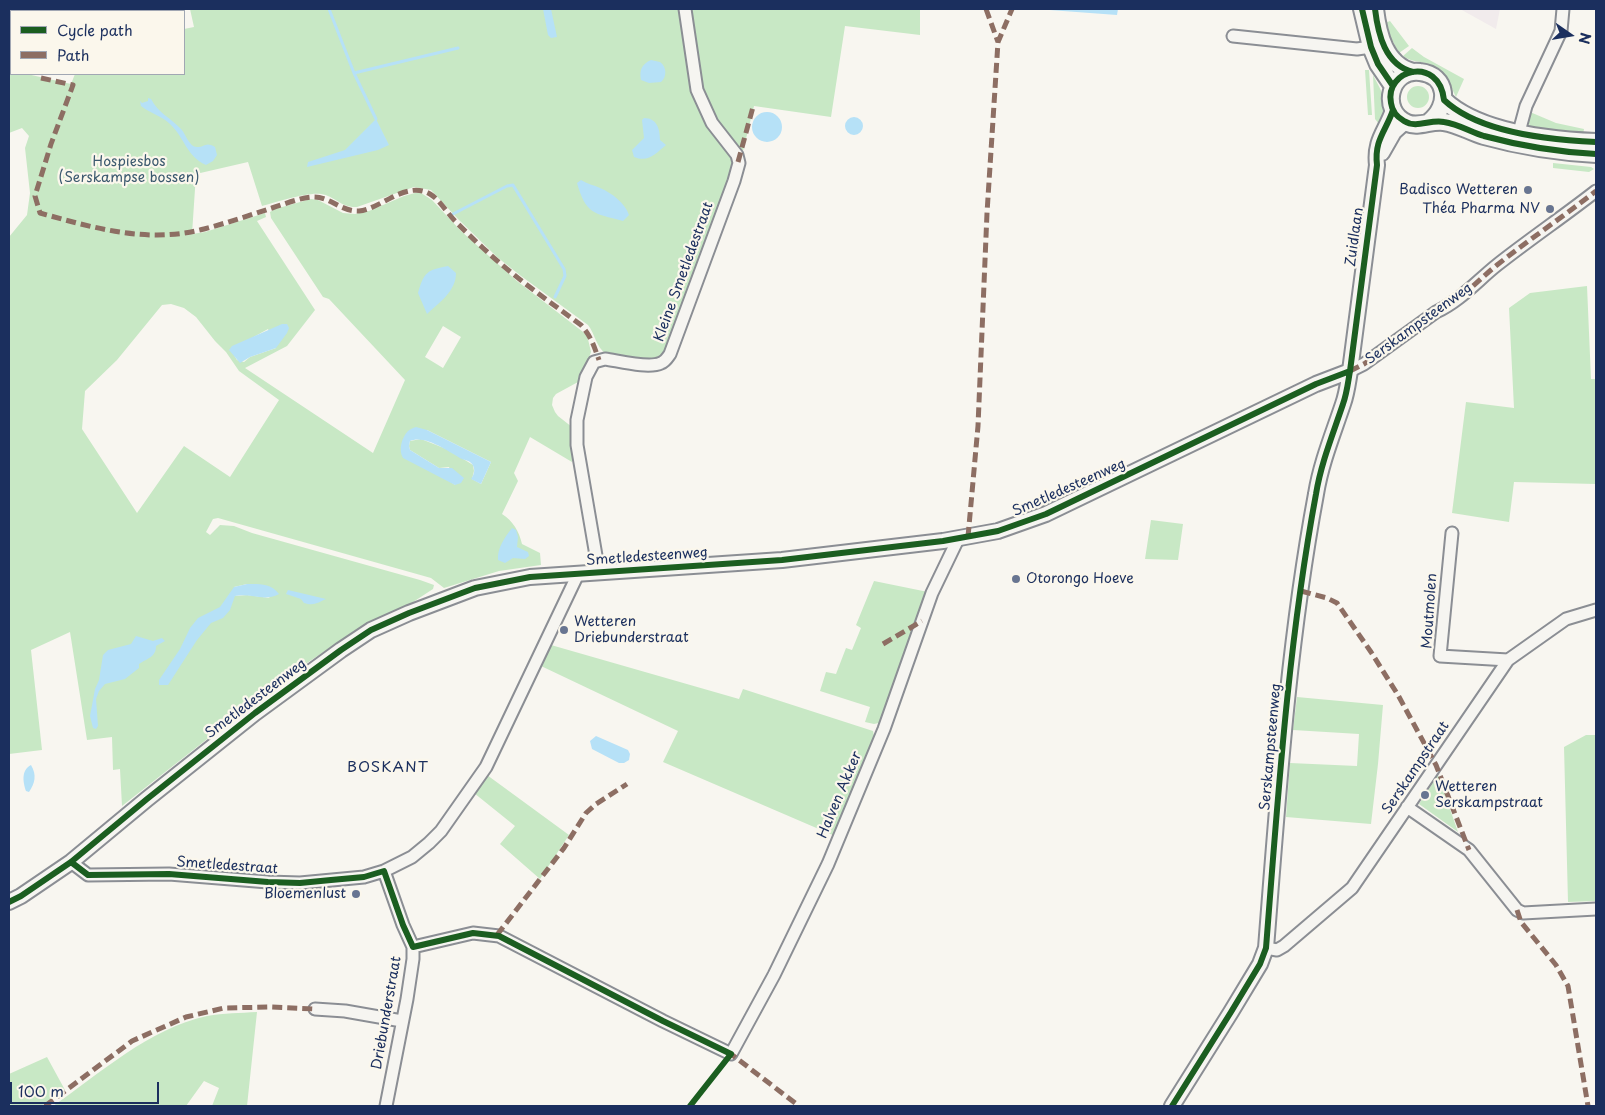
<!DOCTYPE html>
<html>
<head>
<meta charset="utf-8">
<style>
	body { margin:0 }
	#map { position:relative; width:1605px; height:1115px; overflow:hidden; background:#f8f6f0; font-family:"Playpen Sans",sans-serif }
	canvas { display:block }
	.frame { position:absolute; inset:0; border:10px solid #1b2f5e; pointer-events:none }
	.legend { position:absolute; left:10px; top:10px; width:175px; height:65px; box-sizing:border-box; background:#fbf7ec; border:1px solid #a1a7b3; margin:0; padding:6px 9px; list-style:none; font-size:15px; color:#1b2f5e }
	.legend li { display:flex; align-items:center; gap:10px; height:25px }
	.legend b { width:25px; border:1px solid #a1a7b3 }
	.north { position:absolute; left:1545px; top:10px; width:50px; height:50px; -webkit-text-stroke:4px #fbf7ec; paint-order:stroke; rotate:103deg; font-size:14px; font-weight:700; line-height:20px; text-align:center; color:#1b2f5e }
	.north::after { content:''; display:block; margin:auto; width:18px; height:22px; background:#1b2f5e; clip-path:polygon(50% 0,100% 100%,50% 72%,0 100%) }
	.scale { position:absolute; left:10px; top:1082px; width:149px; height:22px; box-sizing:border-box; border:2px solid #1b2f5e; border-top:0; padding-left:6px; font-size:15px; line-height:18px; white-space:nowrap; color:#1b2f5e; -webkit-text-stroke:4px #fbf7ec; paint-order:stroke }
</style>
</head>
<body>
<div id="map">
<canvas width="1605" height="1115"></canvas>
<div class="frame"></div>
<ul class="legend">
<li><b style="height:6px;background:#1b5e20"></b>Cycle path</li>
<li><b style="height:6px;background:#8d6e63"></b>Path</li>
</ul>
<div class="north">N</div>
<div class="scale">100 m</div>
</div>
<script>
const ctx = document.querySelector('canvas').getContext('2d');
ctx.lineJoin = 'round';
function fillPath(path, color) { ctx.fillStyle = color; ctx.fill(path, 'evenodd'); }
function trace(path, color, width, dash) { ctx.strokeStyle = color; ctx.lineWidth = width; ctx.lineCap = dash ? 'butt' : 'round'; ctx.setLineDash(dash || []); ctx.stroke(path); }
function drawText(font, color, halo, rows, align = 'center') {
  ctx.font = font + ' "Playpen Sans",sans-serif'; ctx.lineWidth = 4.5; ctx.setLineDash([]); ctx.textBaseline = 'middle'; ctx.strokeStyle = halo; ctx.fillStyle = color; for (const [text, x, y, turn = 0] of rows) {
    ctx.save(); ctx.translate(x, y); ctx.rotate((+turn || 0) * Math.PI / 180); ctx.textAlign = isNaN(turn) ? turn : align; if (halo) ctx.strokeText(text, 0, 0); ctx.fillText(text, 0, 0); ctx.restore();
  }
}
fillPath(new Path2D(`
	M1460,9H1500L1496,29Z`), '#f1ebec');
fillPath(new Path2D(`
	M190,9H680L690,68L731,154L733,159L732,170L667,348L659,358L651,360L606,354C596,347 595,334 588,325L521,276L497,257L458,219L431,190L414,187L357,207C341,208 335,196 321,194C307,192 277,202 262,206L248,162L196,174L192,234L205,232L265,213L266,217L257,221L315,310L287,346L245,368L373,453L405,380L329,299L323,297L271,218L270,212L275,209L311,199L318,200L343,213L355,214L369,211L404,196L415,193H421L432,200L461,231L517,281L587,335L591,352L584,371L578,382L556,394L553,398L552,405L555,412L558,416L572,427V462L530,437L514,473L518,481L502,514C513,521 519,531 522,544L540,553L541,565L499,571L444,588L431,578L218,518L213,519L206,532L210,535L220,525L234,526L252,533L420,580L434,585L433,589L410,604L352,633L286,677L122,806L120,769L113,770L112,737L87,740L70,632L31,650L42,750L9,754V237L27,215L30,193L25,148L29,136L22,128L9,133V70H11V74H27L71,84L75,74H184V29L194,27ZM171,304L184,308L196,317L215,341L226,352L239,371L279,400L230,477L184,446L137,513L82,429L85,391L117,360L162,305ZM443,326L461,337L443,368L425,357ZM268,329L276,348L250,357L244,362L237,360L234,355L250,339ZM427,430L491,462L481,484L472,479L474,471L473,465L449,450L421,439L410,441L409,446L410,450L439,468L449,467L455,485L401,446ZM247,584L270,598L247,595L235,596L234,587Z
	M689,9H920V35L845,26L831,117L754,106L743,151L721,130L703,97Z
	M1390,21L1409,46L1399,53L1390,36L1385,23Z
	M1412,48L1424,57L1464,79L1456,97C1449,82 1443,68 1425,63C1417,61 1410,61 1403,56Z
	M1369,70L1372,115H1368L1365,70Z
	M1373,75C1382,93 1392,105 1379,124L1375,119Z
	M1407 97a11 11 0 1 1 22 0a11 11 0 1 1-22 0Z
	M1530,112L1556,123L1584,129L1583,135L1530,128L1528,119Z
	M1553,163L1591,167L1594,169L1589,172L1553,168Z
	M1587,286L1591,379H1596V484L1514,482L1509,522L1452,513L1466,402L1514,408L1509,308L1530,293Z
	M1151,520L1183,524L1178,560L1145,559Z
	M874,581L928,592L883,722L874,724L865,722L870,707L820,691L826,672L836,674L846,648L852,650L861,628L856,625Z
	M551,645L739,699L743,689L873,731L875,741L835,836L663,762L678,731L541,666Z
	M1297,697L1383,705L1378,764L1371,824L1286,817L1290,763L1357,766L1359,734L1293,730Z
	M1586,735H1596V901L1568,902L1564,747Z
	M487,775L569,835L540,879L500,844L515,826L474,793Z
	M1438,775L1458,832L1419,804Z
	M257,1012L247,1106H212L219,1088L204,1081L186,1106H53C101,1073 148,1029 207,1016C224,1013 240,1013 257,1012Z
	M47,1057L65,1090L41,1106H9V1074Z`), '#c8e8c5');
fillPath(new Path2D(`
	M543,9H551L557,37L551,38L548,35Z
	M1036,9H1118L1117,15Z
	M651,60L660,62C667,67 667,77 661,82L649,83L641,80C639,70 642,64 651,60Z
	M148,98L151,99C158,113 171,118 181,129C186,134 189,147 197,147C204,148 205,141 215,147L217,155L213,161L206,165C186,156 185,138 170,124C162,116 150,113 141,106L140,101L142,103L148,101Z
	M752 127a15 15 0 1 1 30 0a15 15 0 1 1-30 0Z
	M845 126a9 9 0 1 1 18 0a9 9 0 1 1-18 0Z
	M644,118C657,118 660,129 660,140L666,145C656,153 649,163 634,157L632,150L644,138L642,120Z
	M376,119L389,145L378,150L307,167L308,162L345,150Z
	M581,180C587,184 594,185 600,188C612,193 625,203 629,215L623,221C593,213 586,214 577,183Z
	M448,266L456,273C456,291 440,302 427,314L418,293C424,272 427,270 448,266Z
	M282,324H287L289,328L287,333L276,348L250,357L240,363L229,350L232,346Z
	M416,427L427,430L491,462L481,484L471,479C474,475 476,469 472,464C470,461 465,460 462,459C449,452 425,434 410,441L409,446L410,450L439,468H452L464,478L461,483L455,485L403,458C398,450 402,437 408,431C410,429 413,428 416,427Z
	M512,528L516,530L518,537L517,547L528,552L529,556L525,559L513,558L505,563L498,560C497,548 505,537 512,528Z
	M247,584C259,584 271,583 279,594C264,602 251,593 235,596L230,610L223,618L211,623L197,640L168,685H159V680L180,649L190,628L198,618L220,607L234,587Z
	M288,590L326,599C317,603 314,606 304,603L301,599L286,594Z
	M136,636L153,641L162,638L165,641L156,646C156,657 148,658 139,664V668L125,679L105,684L99,691L96,699L98,726L96,729L93,728L90,716L95,689L99,680L103,655L108,650L131,644Z
	M596,736L628,750L630,754L629,760L624,763H619L592,749L590,741Z
	M31,765C37,775 35,783 29,792L26,791C23,782 21,770 31,765Z`), '#b6e1f7');
trace(new Path2D(`
	M329,9L354,73L376,119
	M354,73L458,48
	M453,214L507,186L513,185L564,269L565,276L555,297`), '#b6e1f7', 3);
const minor = new Path2D(`
	M1233,36L1357,49L1371,47
	M1519,132L1526,106L1561,31L1563,9
	M1350,371L1364,364L1436,312C1460,301 1477,281 1497,265C1530,239 1564,216 1596,191
	M1452,533L1440,656L1508,660
	M599,573L577,445V420L586,377L594,362L605,359C619,361 649,369 661,363C666,361 667,358 670,354L734,181L739,163L737,155L712,123L697,90L685,9
	M1407,807L1469,850L1517,910L1523,913L1596,909
	M71,862L88,875L169,874L268,882L300,883L364,877L384,871L412,857L429,843L441,831L486,767L578,574
	M384,871L403,925L413,947V959L407,999L386,1106
	M413,947L473,933L499,936L663,1021L731,1054L774,975L828,864L884,729L932,593L958,539
	M1266,948L1277,950L1284,946L1352,888L1508,660L1566,619L1596,610
	M315,1009L345,1011L402,1021`);
const tertiary = new Path2D(`
	M1382,153L1394,132L1405,122
	M9,902L21,896L71,862L147,799L255,713L341,650L371,630L409,613L475,588L530,577L782,560L943,541L998,531L1046,514L1316,384L1350,371
	M1172,1106L1231,1012L1260,964L1266,948C1278,796 1288,644 1316,494C1321,463 1333,434 1343,404C1347,393 1348,382 1350,371L1377,165C1374,140 1386,131 1393,110`);
const secondary = new Path2D(`
	M1362,9L1371,47L1378,64L1393,86
	M1375,9C1378,34 1385,65 1413,72
	M1444,100C1479,133 1549,140 1596,142
	M1429,122C1450,106 1448,75 1420,72C1390,68 1379,111 1407,123C1419,128 1431,120 1444,122C1458,124 1470,132 1484,136C1520,146 1558,152 1596,154`);
trace(minor, '#8b8e94', 15);
trace(tertiary, '#8b8e94', 18);
trace(secondary, '#8b8e94', 20);
trace(minor, '#f6f5f1', 11);
trace(tertiary, '#f6f5f1', 14);
trace(secondary, '#f6f5f1', 16);
trace(new Path2D(`
	M986,9L998,42
	M41,78L73,85L51,144L35,196L40,213C94,228 148,244 204,229C227,223 250,215 272,208C285,204 299,198 312,197C330,196 341,212 359,211C381,209 406,180 430,194C440,200 447,213 455,221C464,230 473,239 483,248C513,276 547,300 581,325C591,336 594,346 599,360
	M738,162L753,107
	M1350,371L1364,364L1436,312C1460,301 1477,281 1497,265C1530,239 1564,216 1596,191
	M968,537L978,426L987,213L998,42L1012,9
	M1301,591L1327,598L1337,603L1371,652L1398,695L1436,765L1469,850
	M883,644L922,621
	M1517,910L1521,922L1556,965L1568,986L1588,1106
	M497,935L564,848L586,813L596,804L627,784
	M728,1057L731,1054L799,1106
	M45,1106L132,1041L186,1017L224,1008L271,1007L315,1009`), '#8d6e63', 5, [10, 5]);
trace(new Path2D(`
	M1362,9L1371,47L1378,64L1393,86
	M1375,9C1378,34 1385,65 1413,72
	M1596,142C1549,140 1479,133 1444,100C1439,55 1384,69 1391,103C1392,111 1397,117 1404,121C1417,129 1430,119 1444,122C1458,124 1471,132 1484,136C1521,146 1558,152 1596,154
	M71,862L88,875L169,874L268,882L300,883L331,880L364,877L384,871L403,925L413,947L473,933L499,936L663,1021L731,1054L690,1106
	M9,902L21,896L71,862L147,799L255,713L341,650L371,630L409,613L475,588L530,577L782,560L943,541L998,531L1046,514L1316,384L1350,371
	M1172,1106L1231,1012L1260,964L1266,948C1278,796 1288,644 1316,494C1321,463 1333,434 1343,404C1347,393 1348,382 1350,371L1377,165C1374,140 1386,131 1393,110`), '#1b5e20', 6);
for (const [x, y, r, color] of [
	[1528,190,5,"#687591"],
	[1550,209,5,"#687591"],
	[1016,579,5,"#687591"],
	[564,630,5,"#687591"],
	[1425,795,5,"#687591"],
	[356,894,5,"#687591"]
]) { const dot = new Path2D(); dot.arc(x, y, r, 0, 2 * Math.PI); ctx.fillStyle = color; ctx.fill(dot); trace(dot, '#fbf7ec', 2); }
drawText('14px', '#3c5a6f', '#fbf7ec', [
	["Hospiesbos",129,162],
	["(Serskampse bossen)",129,178]
]);
drawText('14px', '#1b2f5e', '#fbf7ec', [
	["Badisco Wetteren",1518,190],
	["Théa Pharma NV",1540,209],
	["Otorongo Hoeve",1026,579,"left"],
	["Wetteren",574,622,"left"],
	["Driebunderstraat",574,638,"left"],
	["Wetteren",1435,787,"left"],
	["Serskampstraat",1435,803,"left"],
	["Bloemenlust",346,894]
], 'right');
drawText('14px', '#1b2f5e', '#fbf7ec', [
	["Zuidlaan",1355,237,-82],
	["Kleine Smetledestraat",684,272,-70],
	["Serskampsteenweg",1419,324,-36],
	["Smetledesteenweg",1069,488,-24],
	["Smetledesteenweg",647,557,-4],
	["Moutmolen",1430,611,-86],
	["Smetledesteenweg",256,699,-37],
	["Serskampsteenweg",1271,747,-85],
	["Serskampstraat",1416,768,-56],
	["Halven Akker",840,795,-67],
	["Smetledestraat",227,866,4],
	["Driebunderstraat",387,1013,-80]
]);
ctx.letterSpacing = '1px';
drawText('15px', '#1b2f5e', '#fbf7ec', [
	["BOSKANT",388,768]
]);
ctx.letterSpacing = '0px';
</script>
</body>
</html>
